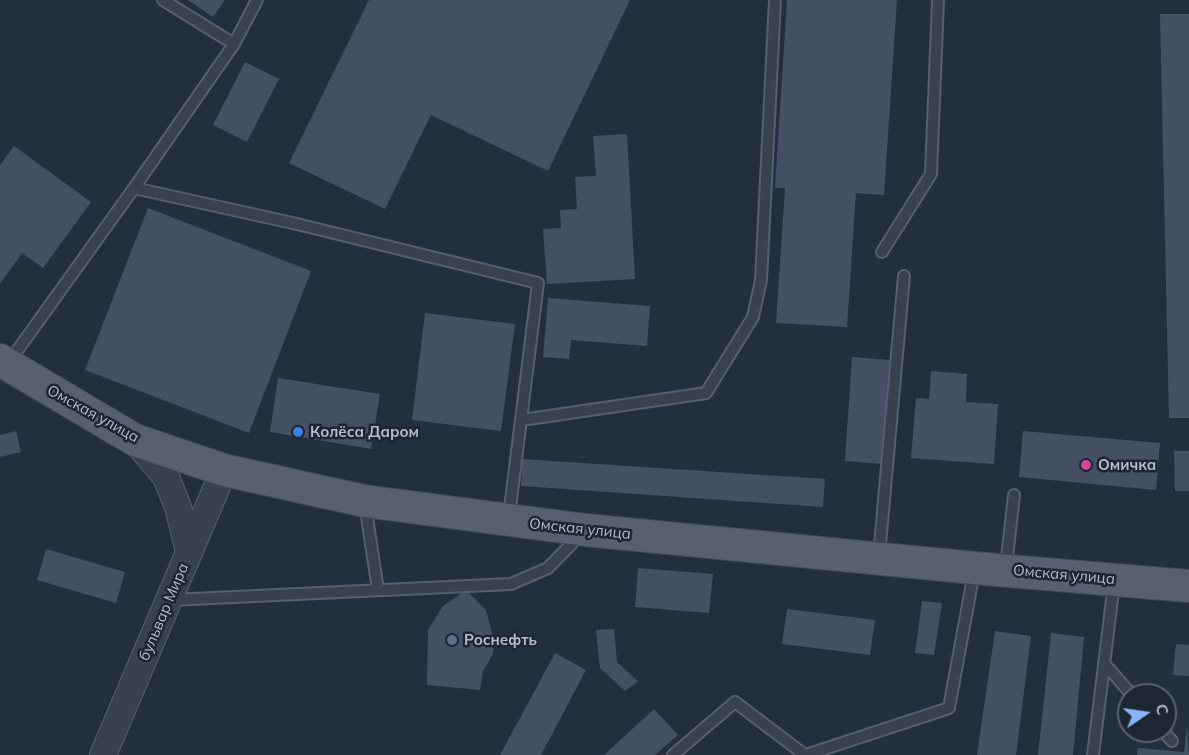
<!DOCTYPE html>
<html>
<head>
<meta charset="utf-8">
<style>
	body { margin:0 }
	#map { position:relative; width:1189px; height:755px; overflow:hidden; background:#242f3e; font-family:Mulish,sans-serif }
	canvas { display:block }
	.north { position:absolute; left:1117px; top:683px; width:60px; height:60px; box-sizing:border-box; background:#1d2633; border:2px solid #59626f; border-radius:50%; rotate:77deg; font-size:16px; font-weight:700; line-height:24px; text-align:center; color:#b4bcc9 }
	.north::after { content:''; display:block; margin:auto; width:21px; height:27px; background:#8ab4f8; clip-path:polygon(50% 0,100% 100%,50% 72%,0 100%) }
</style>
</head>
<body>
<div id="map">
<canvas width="1189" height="755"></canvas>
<div class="north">С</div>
</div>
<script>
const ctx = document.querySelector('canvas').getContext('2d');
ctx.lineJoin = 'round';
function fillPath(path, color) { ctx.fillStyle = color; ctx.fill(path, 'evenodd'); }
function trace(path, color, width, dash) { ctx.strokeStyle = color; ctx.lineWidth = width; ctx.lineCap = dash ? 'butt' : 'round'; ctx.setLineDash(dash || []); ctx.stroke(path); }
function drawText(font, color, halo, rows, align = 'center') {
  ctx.font = font + ' Mulish,sans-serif'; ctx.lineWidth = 5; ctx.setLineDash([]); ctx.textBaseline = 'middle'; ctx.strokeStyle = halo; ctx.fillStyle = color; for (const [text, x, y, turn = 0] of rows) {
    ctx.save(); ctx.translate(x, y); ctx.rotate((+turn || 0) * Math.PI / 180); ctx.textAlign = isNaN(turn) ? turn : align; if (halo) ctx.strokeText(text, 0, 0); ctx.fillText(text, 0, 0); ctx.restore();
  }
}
fillPath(new Path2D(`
	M188,0H225L213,17Z
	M369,0H630L548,171L431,115L385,209L289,163Z
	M787,0H897L884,195L856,193L847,327L776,323L785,188H775Z
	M1160,14H1189V418H1169Z
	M245,62L279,79L247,142L213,125Z
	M627,134L635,279L547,284L543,229L561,228L560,210L577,209L575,177L596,176L593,136Z
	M14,146L91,202L43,268L22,253L0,284V165Z
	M148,208L311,271L249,433L85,370Z
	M548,298L650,306L647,346L571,340L569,359L543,357Z
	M425,313L515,324L501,431L412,420Z
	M852,357L890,360L882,464L845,461Z
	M931,371L967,374L966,402L998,404L994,464L911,458L916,398L929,399Z
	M278,378L380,394L371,449L270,432Z
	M16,431L21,452L0,457V435Z
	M1023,431L1160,443L1156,490L1019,477Z
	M1174,451H1189V491H1175Z
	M522,459L825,479L823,507L521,486Z
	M46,549L125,572L116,603L37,580Z
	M638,568L713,574L709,613L635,607Z
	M466,590L486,610L494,640L493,654L483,671L480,690L427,685L428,630L443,606Z
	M922,601L942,603L934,655L915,653Z
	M787,609L875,620L870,655L782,644Z
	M614,629L617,662L638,681L625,691L600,668L596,630Z
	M995,631L1031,636L1016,755H977Z
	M1051,633L1084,637L1073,755H1038Z
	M1176,644L1189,645V676L1173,675Z
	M555,653L586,670L541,755H500Z
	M654,709L678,735L655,755H604Z
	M1187,725L1189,755H1137L1138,748L1184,752Z`), '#455162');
const service = new Path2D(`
	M234,44L257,0
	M134,188L234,44L163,0
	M882,252L931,174L938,0
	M9,362L134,188L297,224L538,283L509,516
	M522,420L706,393L753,317L761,280L775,0
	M365,504L378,590
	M879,556L904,276
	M1006,567L1014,495
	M170,600L511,584L548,568L581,534
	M1104,663L1132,695
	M1163,731L1172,741
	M673,755L735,702L805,755
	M806,755L949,708L974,572
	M1093,755L1114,583`);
const tertiary = new Path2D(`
	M135,440L166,477L178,507L189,552
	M103,755L224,470`);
const primary = new Path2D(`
	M0,360L135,440L224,470L364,501L586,530L974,568L1189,586`);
trace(service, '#565f6c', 14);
trace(tertiary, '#565f6c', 28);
trace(primary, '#414a57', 34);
trace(service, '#38414e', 10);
trace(tertiary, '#38414e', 26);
trace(primary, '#56606e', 32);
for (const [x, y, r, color] of [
	[298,432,6,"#3f7fe0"],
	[1086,465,6,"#d1479c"],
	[452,640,6,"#5c6f8a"]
]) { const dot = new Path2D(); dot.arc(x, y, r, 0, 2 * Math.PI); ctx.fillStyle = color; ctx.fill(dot); trace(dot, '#1d2633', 2); }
drawText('15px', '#b4bcc9', '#1d2633', [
	["Омская улица",93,414,29],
	["Омская улица",580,529,6],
	["Омская улица",1064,575,5],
	["бульвар Мира",164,612,-67]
]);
drawText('bold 15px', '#b4bcc9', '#1d2633', [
	["Колёса Даром",310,432],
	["Омичка",1098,465],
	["Роснефть",464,640]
], 'left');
</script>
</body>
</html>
